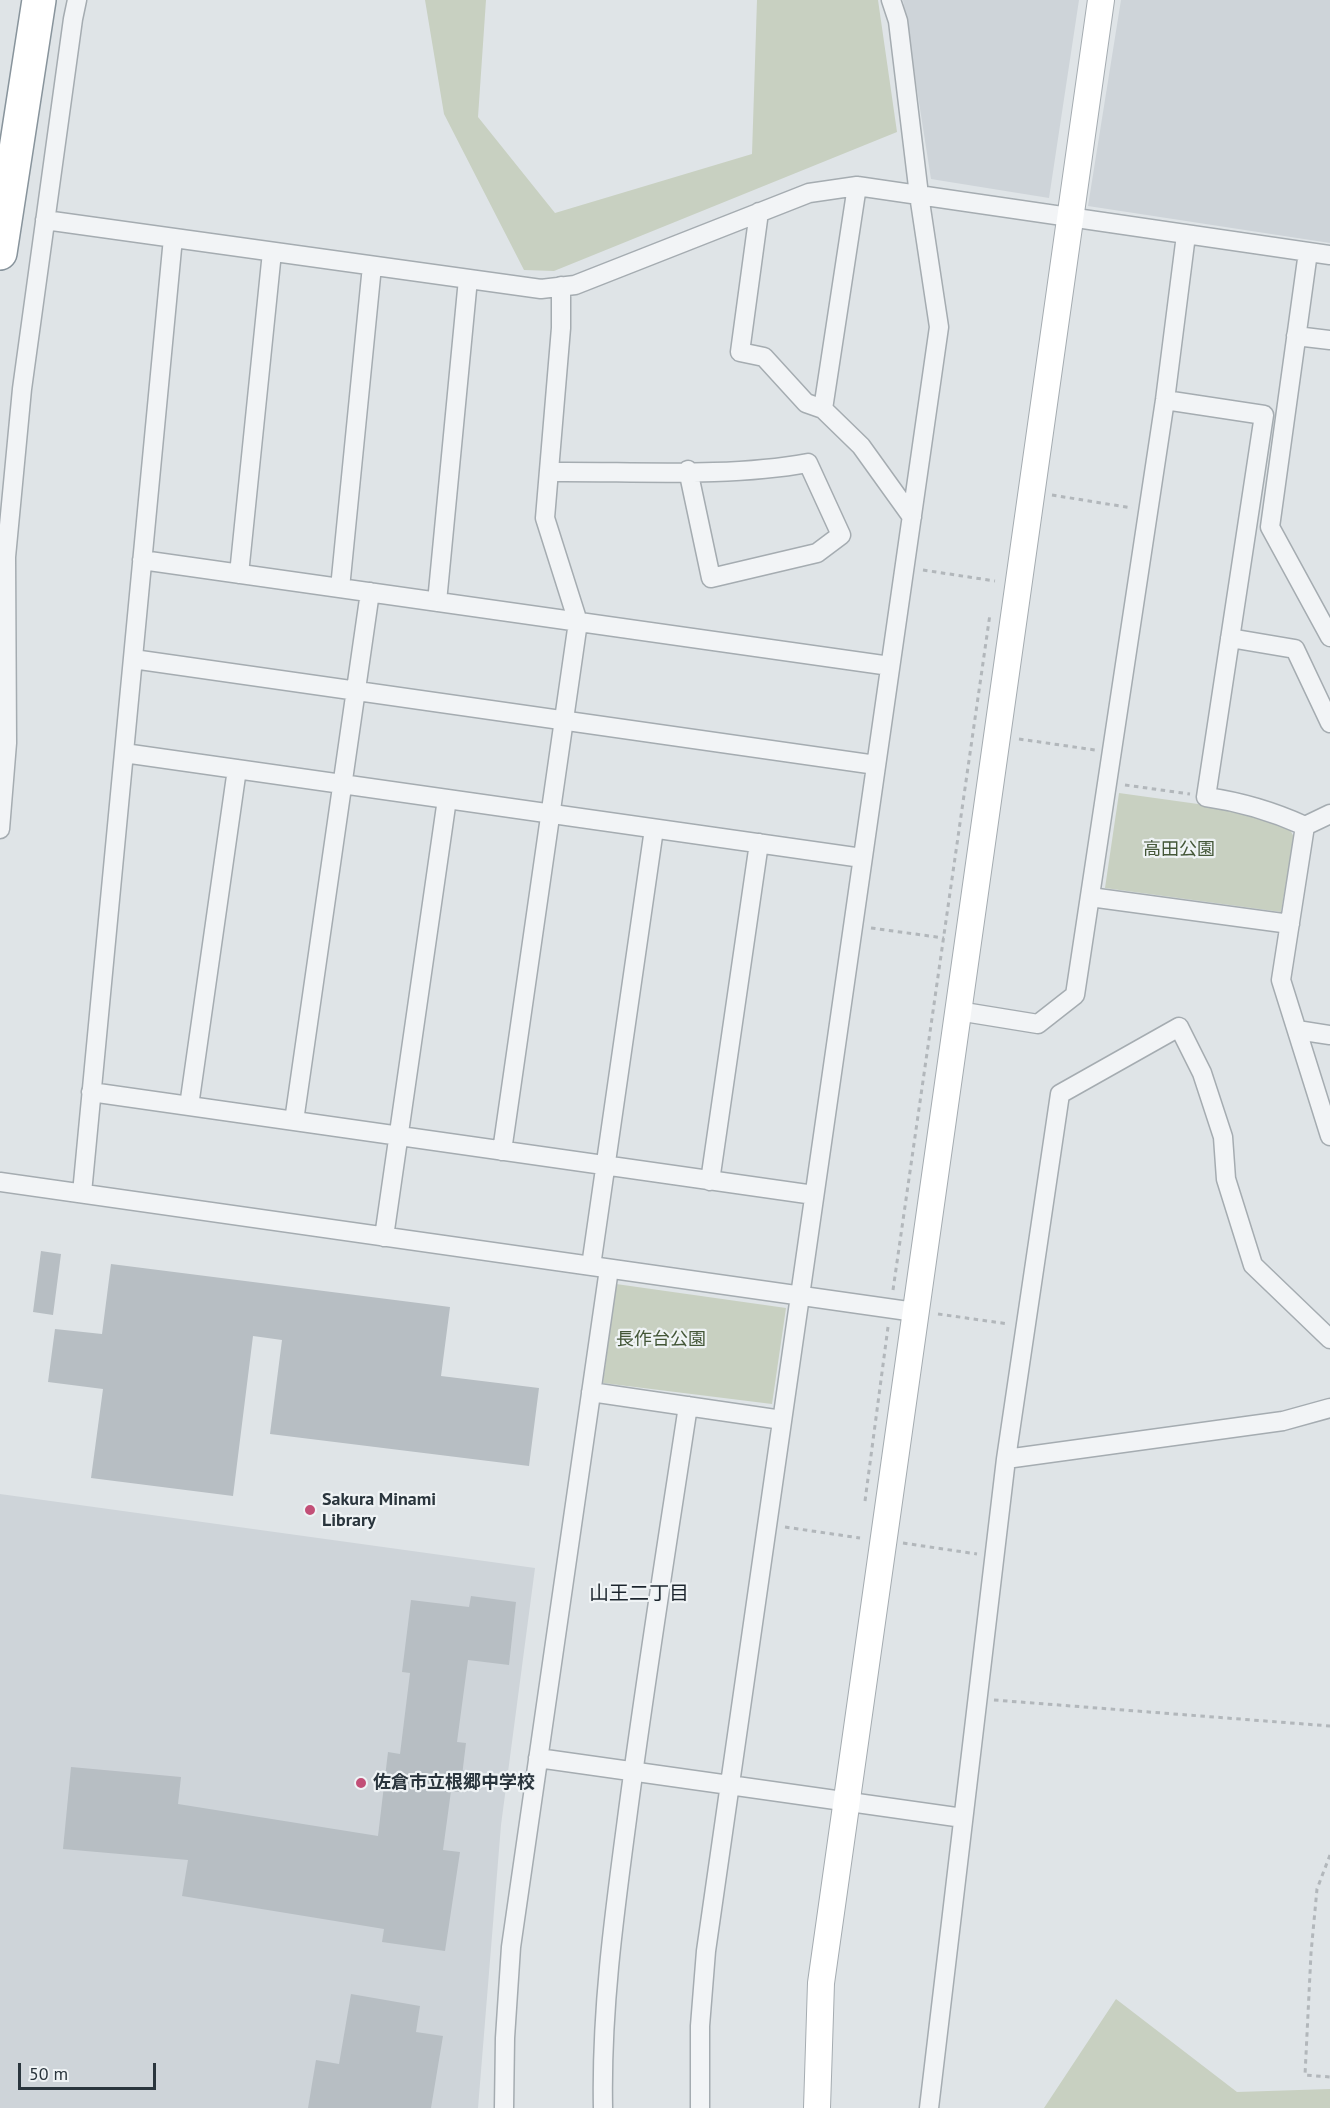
<!DOCTYPE html>
<html>
<head>
<meta charset="utf-8">
<style>
	body { margin:0 }
	#map { position:relative; width:1330px; height:2108px; overflow:hidden; background:#dfe4e7; font-family:"PT Sans",sans-serif }
	canvas { display:block }
	.scale { position:absolute; left:18px; top:2063px; width:138px; height:27px; box-sizing:border-box; border:3px solid #2a353d; border-top:0; padding-left:8px; font-size:18px; line-height:21px; white-space:nowrap; color:#2a353d; -webkit-text-stroke:4px #eff3f5; paint-order:stroke }
</style>
</head>
<body>
<div id="map">
<canvas width="1330" height="2108"></canvas>
<div class="scale">50 m</div>
</div>
<script>
const ctx = document.querySelector('canvas').getContext('2d');
ctx.lineJoin = 'round';
function fillPath(path, color) { ctx.fillStyle = color; ctx.fill(path, 'evenodd'); }
function trace(path, color, width, dash) { ctx.strokeStyle = color; ctx.lineWidth = width; ctx.lineCap = dash ? 'butt' : 'round'; ctx.setLineDash(dash || []); ctx.stroke(path); }
function drawText(font, color, halo, rows, align = 'center') {
  ctx.font = font + ' "PT Sans","Noto Sans JP",sans-serif'; ctx.lineWidth = 4.5; ctx.setLineDash([]); ctx.textBaseline = 'middle'; ctx.strokeStyle = halo; ctx.fillStyle = color; for (const [text, x, y, turn = 0] of rows) {
    ctx.save(); ctx.translate(x, y); ctx.rotate((+turn || 0) * Math.PI / 180); ctx.textAlign = isNaN(turn) ? turn : align; if (halo) ctx.strokeText(text, 0, 0); ctx.fillText(text, 0, 0); ctx.restore();
  }
}
fillPath(new Path2D(`
	M903,0H1079L1049,198L931,179Z
	M1121,0H1330V243L1088,206Z
	M0,1494L535,1568L501,1825L478,2108H0Z`), '#ced4d9');
fillPath(new Path2D(`
	M425,0H486L478,117L555,213L752,154L757,0H878L897,132L554,271L524,270L444,114Z
	M1119,793L1241,810L1289,828L1294,837L1281,912L1105,888Z
	M616,1284L786,1308L772,1404L603,1383Z
	M1116,1999L1237,2092L1330,2089V2108H1044Z`), '#c8d0c1');
fillPath(new Path2D(`
	M41,1251L61,1254L53,1315L33,1312Z
	M111,1264L450,1307L441,1376L539,1388L529,1466L270,1434L282,1340L253,1336L233,1496L91,1478L103,1389L48,1382L55,1329L102,1334Z
	M471,1596L516,1602L509,1665L468,1660L457,1742L466,1743L460,1792L451,1791L443,1850L460,1852L445,1951L382,1942L384,1929L182,1896L188,1860L63,1849L71,1767L181,1777L178,1804L378,1836L388,1752L400,1754L410,1673L402,1672L411,1600L469,1607Z
	M351,1994L420,2006L416,2032L443,2036L431,2108H308L316,2060L339,2064Z`), '#b7bec3');
const street = new Path2D(`
	M857,186L823,409L861,446L912,517
	M759,212L740,352L764,357L806,403L823,409
	M45,220L541,289L575,285L809,193L857,186L1330,255
	M1308,252L1270,527L1330,637
	M1296,336L1330,340
	M1165,400L1264,415L1206,797C1242,802 1272,811 1305,826L1281,980L1330,1136
	M549,472C632,471 726,478 808,463L841,535L817,553L711,578L688,470
	M142,560L890,666
	M239,574L272,252
	M340,588L372,266
	M437,602L468,279
	M1230,638L1295,649L1330,723
	M133,659L876,765
	M124,753L862,858
	M1305,826L1330,814
	M0,829L7,743L6,557L22,389L73,19L77,0
	M1090,897L1290,924
	M958,1011L1038,1024L1075,995L1165,400L1186,235
	M1297,1030L1330,1035
	M91,1092L814,1195
	M189,1106L237,769
	M294,1121L370,592
	M502,1151L578,622L545,518L561,328V286
	M710,1181L759,843
	M0,1182L915,1312
	M82,1193L173,238
	M384,1237L447,799
	M591,1266L654,829
	M591,1392L782,1420
	M1006,1459L1283,1421L1330,1408
	M538,1758L963,1818
	M504,2108L505,2038L511,1947L609,1269
	M603,2108C601,2011 614,1916 627,1819C645,1681 667,1544 688,1406
	M700,2108V2026L706,1951L939,327L919,195L898,21L891,0
	M929,2108L1006,1459L1060,1094L1179,1027L1202,1073L1223,1137L1226,1179L1253,1265L1330,1339`);
const secondary = new Path2D(`
	M817,2108L821,1983L1101,0`);
const highway = new Path2D(`
	M0,253L39,0`);
trace(street, '#a5acb1', 21);
trace(secondary, '#a5acb1', 28);
trace(highway, '#88949c', 36);
trace(new Path2D(`
	M1052,495L1132,508
	M923,570L995,581
	M1019,739L1095,750
	M1125,785L1190,794
	M871,928L944,938
	M893,1290L990,614
	M938,1314L1009,1324
	M865,1501L888,1327
	M785,1527L860,1538
	M903,1543L977,1554
	M994,1700L1330,1726
	M1330,1855L1317,1889L1311,1953L1305,2075L1330,2077`), '#b2b7bb', 3, [4.5, 4.5]);
trace(street, '#f2f4f6', 18);
trace(secondary, '#fff', 26);
trace(highway, '#fff', 33);
for (const [x, y, r, color] of [
	[310,1510,6,"#c24f77"],
	[361,1783,6,"#c24f77"]
]) { const dot = new Path2D(); dot.arc(x, y, r, 0, 2 * Math.PI); ctx.fillStyle = color; ctx.fill(dot); trace(dot, '#eff3f5', 2); }
drawText('18px', '#445738', '#eff3f5', [
	["高田公園",1179,850],
	["長作台公園",661,1340]
]);
drawText('bold 18px', '#2a353d', '#eff3f5', [
	["Sakura Minami",322,1500],
	["Library",322,1521],
	["佐倉市立根郷中学校",373,1783]
], 'left');
drawText('20px', '#1c252e', '#eff3f5', [
	["山王二丁目",639,1594]
]);
</script>
</body>
</html>
